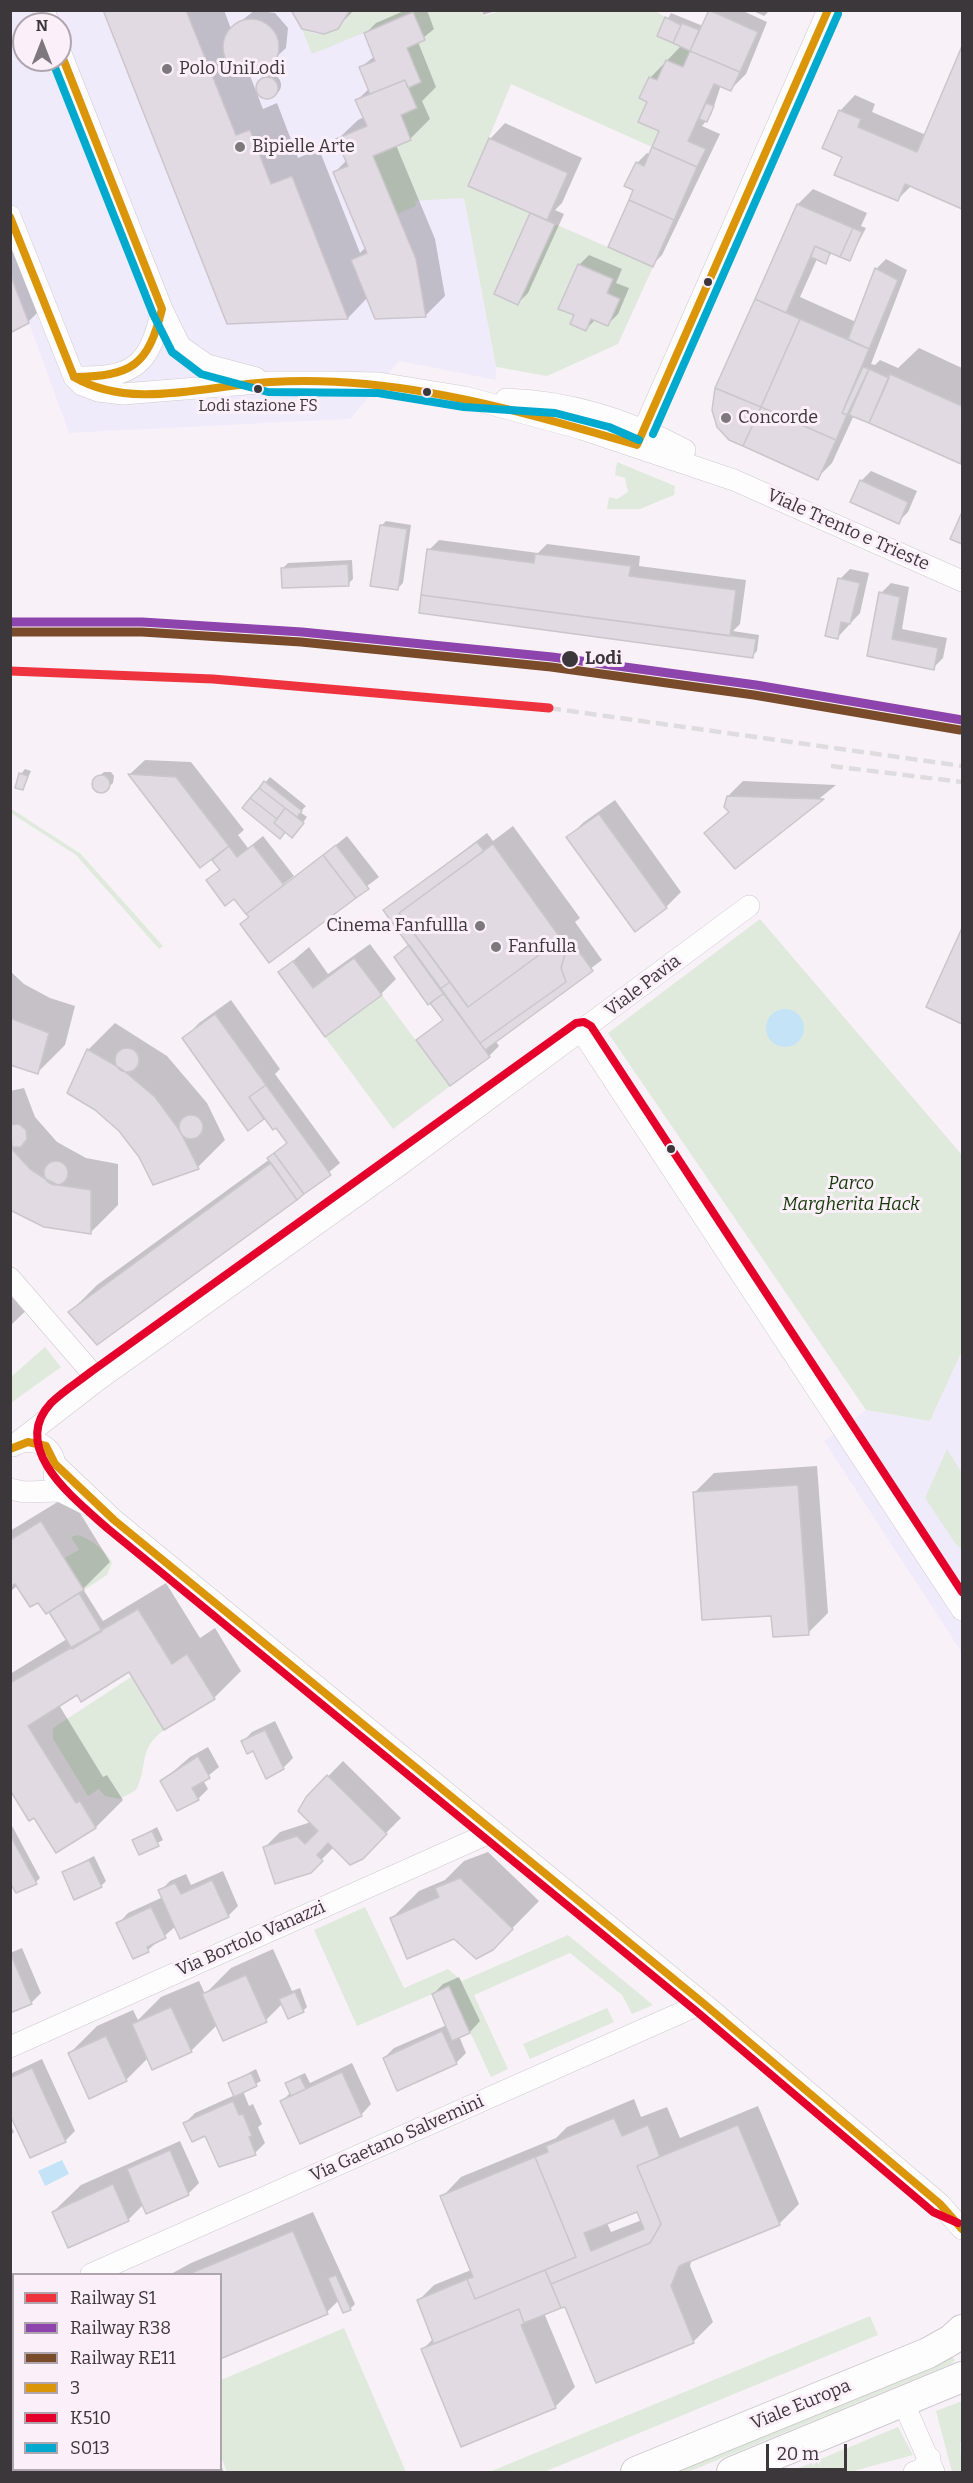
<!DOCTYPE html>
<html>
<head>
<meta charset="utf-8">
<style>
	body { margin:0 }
	#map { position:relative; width:973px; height:2483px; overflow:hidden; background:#f8f2f8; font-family:Bitter,serif }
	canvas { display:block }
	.frame { position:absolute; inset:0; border:12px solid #3b373b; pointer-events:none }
	.legend { position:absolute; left:12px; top:2273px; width:210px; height:198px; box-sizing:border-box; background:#fbeffa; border:2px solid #aea5ae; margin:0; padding:8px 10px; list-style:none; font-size:18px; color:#3b373b }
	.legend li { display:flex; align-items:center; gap:12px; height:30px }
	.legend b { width:30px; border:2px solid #aea5ae }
	.north { position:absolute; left:12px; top:12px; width:60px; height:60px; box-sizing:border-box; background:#fbeffa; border:2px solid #aea5ae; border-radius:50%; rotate:0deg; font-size:16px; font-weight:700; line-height:24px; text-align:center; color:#3b373b }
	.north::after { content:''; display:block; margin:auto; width:21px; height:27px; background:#7d787d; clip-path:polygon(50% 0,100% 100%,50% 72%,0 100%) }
	.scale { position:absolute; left:766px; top:2444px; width:81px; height:27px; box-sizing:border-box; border:3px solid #3b373b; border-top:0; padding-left:8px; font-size:18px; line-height:21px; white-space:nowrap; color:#3b373b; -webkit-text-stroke:4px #fbeffa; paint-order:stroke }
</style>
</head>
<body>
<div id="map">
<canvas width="973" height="2483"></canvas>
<div class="frame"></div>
<ul class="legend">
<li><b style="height:8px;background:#ee333e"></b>Railway S1</li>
<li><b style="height:8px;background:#8e44ad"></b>Railway R38</li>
<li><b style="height:8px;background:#7a4b2a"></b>Railway RE11</li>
<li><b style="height:8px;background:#db9509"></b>3</li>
<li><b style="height:8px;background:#e4002b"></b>K510</li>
<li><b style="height:8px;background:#00a9ce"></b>S013</li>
</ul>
<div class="north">N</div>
<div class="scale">20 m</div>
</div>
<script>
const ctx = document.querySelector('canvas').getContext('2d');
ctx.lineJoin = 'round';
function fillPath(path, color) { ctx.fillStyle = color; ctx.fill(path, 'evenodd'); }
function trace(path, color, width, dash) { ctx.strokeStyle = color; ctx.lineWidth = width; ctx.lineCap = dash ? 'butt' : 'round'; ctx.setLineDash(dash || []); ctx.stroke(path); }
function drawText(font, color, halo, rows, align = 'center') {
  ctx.font = font + ' Bitter,serif'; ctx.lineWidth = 6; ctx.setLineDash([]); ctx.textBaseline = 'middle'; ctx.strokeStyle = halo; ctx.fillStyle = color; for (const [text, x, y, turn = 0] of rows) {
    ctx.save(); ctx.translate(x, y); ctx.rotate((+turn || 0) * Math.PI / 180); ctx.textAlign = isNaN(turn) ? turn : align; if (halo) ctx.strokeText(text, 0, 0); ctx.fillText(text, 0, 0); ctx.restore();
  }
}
fillPath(new Path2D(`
	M11,11H480L511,84L464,198L496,367V380L399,361L350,419L69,433L11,274ZM24,24H60V60H24Z
	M962,1351V1653L824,1441L866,1410L930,1421Z`), '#f0ebfa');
fillPath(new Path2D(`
	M350,10H480L483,16L505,10H654L665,17L657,36L690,51L683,67L666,60L657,80L649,77L639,98L647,102L639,122L659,131L652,147L511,84L469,186L530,213L494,294L518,304L555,224L653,267L618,344L547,376L496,367L464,198L415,201L416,206L397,214L373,156L411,140L401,115L417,108L408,88L421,82L407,48L425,40L413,13L312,54L302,29C323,40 343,33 350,10Z
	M617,462L675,486L674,495L640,509H607L609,497L617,499L628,492L625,478L615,475Z
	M10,808L81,854L163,946L159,949L76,855L11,813Z
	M760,919L962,1155V1351L930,1421L866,1410L608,1033Z
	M382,995L450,1086L393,1129L325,1037Z
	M45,1347L61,1367L11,1403V1377Z
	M947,1449L962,1473V1550L955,1543L925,1498Z
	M77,1535C89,1537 108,1552 112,1563L107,1575L84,1590L64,1558L79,1550L71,1537Z
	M131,1677L164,1730C137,1750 149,1765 136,1790L120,1799L105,1796L99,1789L88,1796L53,1739V1728Z
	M365,1907L404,1988L448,1969L462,1981L568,1935L653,2005L632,2014L622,1995L570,1953L474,1995L508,2069L491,2077L449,1987L357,2026L314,1930Z
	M607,2008L614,2022L530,2059L523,2044Z
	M870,2316L878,2335L544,2472H489Z
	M344,2328L406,2472H227L221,2457V2380Z
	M950,2354L955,2360L951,2364L688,2472H661Z
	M10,2355L14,2373V2470H30V2472H11Z
	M962,2401V2443H960L962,2472H952L936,2411Z
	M898,2427L913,2455L850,2472H789Z`), '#dfeadc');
fillPath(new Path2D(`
	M766 1028a19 19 0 1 1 38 0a19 19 0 1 1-38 0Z
	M62,2160L69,2174L45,2186L38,2171Z`), '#c5e3f6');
fillPath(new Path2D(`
	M105,10H224L231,29L255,10L275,13L288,28L286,48L260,72L249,73L263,109L277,103L298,158L319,149L360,253L366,247L335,172L347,160L338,139L358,120L364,117L357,100L370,88L361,67L375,56L366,33L376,23L406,10H427L434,29L418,42L436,87L422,101L430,119L410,139L396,145L435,239L445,296L425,316L368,297L348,318ZM411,75L412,78L379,92V89Z
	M293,10H354L337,28Z
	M482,10H499L483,15Z
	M710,10H741L767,22L746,74L731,89L721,85L711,115L702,126L720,134L662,255L652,265L635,190L637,163L647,153L651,154L661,131L649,101L650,78L682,45L659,35L671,13L703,26Z
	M751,10H770L764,16Z
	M962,50V208L912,185L897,200L844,156L840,111L855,95L875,104L872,112L926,135Z
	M259 85a11 11 0 1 1 22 0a11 11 0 1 1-22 0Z
	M505,123L582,158L562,203L555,210L564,214L528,293L518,303L533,212L490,139Z
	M813,189L867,213L861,226L866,228L849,260L832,252L825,262L817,259L800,297L856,322L876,269L886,259L907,270L871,364L875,365L880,360L898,368L919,348L962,368L961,462L854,415L832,463L817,478L730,439L798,204Z
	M10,232L48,302L28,322L10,332Z
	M589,255L622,269L616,283L629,288L618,314L608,324L596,319L586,329L576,315L579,265Z
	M871,471L917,491L908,512L898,522L861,481Z
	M386,521L411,525L403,583L398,588L381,526Z
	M439,540L538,553L547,544L640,556L639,566L746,580L740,624L733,631L759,635L757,651L752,656L429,550Z
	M352,560L353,579L348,584L283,568L288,563Z
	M850,569L869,573L860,613L837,638L840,579Z
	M891,583L909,587L902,629L947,638L943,658L933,668L869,655L881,593Z
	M145,760L191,762L244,830L238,835L248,848L263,836L294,876L262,900L264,903L347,836L379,877L269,960L250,916L235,896L208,881L220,869L218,855L130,774Z
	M25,769L31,771L23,789L21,774Z
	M104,772H111L114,776L113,783L104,791L95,787V780Z
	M270,777L306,806L300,812L307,817L297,831L244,808Z
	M743,781L836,785L735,867L706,833L730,811L728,796Z
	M615,800L681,892L666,907L568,837L584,822Z
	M513,826L580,918L575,922L602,960L495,1040L499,1046L489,1056L450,1084L418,1040L444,1019L396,957L410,944L385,910L487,833L493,841Z
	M962,932V1022L928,1006Z
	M370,944L396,979L381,994L326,1035L280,972L309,947L328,974Z
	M10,971L24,984L50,998L75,1006L65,1045L38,1072L10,1062Z
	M231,1000L280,1069L275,1074L340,1163L304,1193L70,1312L97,1285L270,1159L288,1142L265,1116L248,1129L184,1039L199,1023Z
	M115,1023L167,1056L207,1103L225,1140L198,1167L88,1050Z
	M24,1088L35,1117L57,1142L86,1158L118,1164V1205L91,1232L10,1206V1091Z
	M11,1266L38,1299L10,1326V1267Z
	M817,1466L828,1613L808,1633L772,1614L694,1493L714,1473Z
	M69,1495L110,1562L83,1589L103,1621L166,1583L200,1638L215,1628L241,1671L214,1698L129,1670L59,1705L103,1777L107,1775L123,1800L96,1827L57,1851L35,1816L10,1788V1674L67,1639L51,1612L39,1601L18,1585L10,1592V1531Z
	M275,1721L293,1758L283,1768L242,1742L252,1732Z
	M208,1747L219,1767L203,1780L208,1789L198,1799L162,1781L190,1757Z
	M343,1761L401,1818L362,1857L334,1847L310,1871L265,1847L280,1832L311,1822L307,1798Z
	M10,1822L40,1878L36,1882L10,1880Z
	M157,1827L163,1840L140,1853L134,1840Z
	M488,1852L539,1901L492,1949L392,1918L419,1891L445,1880L464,1861Z
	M94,1856L106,1881L101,1886L64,1872Z
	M223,1871L238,1906L228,1916L176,1926L148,1950L118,1924L128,1913L163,1897L160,1891L170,1881L186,1874L191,1885Z
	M22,1948L41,1993L31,2003L10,2011V1953Z
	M273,1949L292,1991L300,1988L307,2007L303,2011L283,2003L266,2020L217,2025L191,2051L148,2058L126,2080L70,2053L97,2026L133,2010L138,2020L161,1997L199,1981L205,1994L231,1968Z
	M459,1977L480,2021L470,2032L459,2036L466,2053L456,2063L384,2058L394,2048L447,2025L433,1994L443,1984Z
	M42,2059L75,2131L65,2141L10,2111V2074Z
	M352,2063L371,2104L361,2115L282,2101L291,2092L287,2084L292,2079L305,2073L310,2083Z
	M256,2069L261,2081L243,2091L249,2106L253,2104L262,2124L258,2127L265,2143L255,2153L219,2165L206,2134L185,2123L195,2113L235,2095L230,2083Z
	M634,2099L641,2117L667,2107L680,2138L758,2106L799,2204L779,2224L692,2259L690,2266L713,2322L693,2342L566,2305L544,2313L575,2387L555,2407L423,2349L434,2338L418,2301L434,2285L471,2270L442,2197L461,2177L556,2138L567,2127ZM638,2210L642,2220L611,2232L607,2223Z
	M10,2124L14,2132L10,2136Z
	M180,2141L199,2183L189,2193L147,2212L144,2204L128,2220L53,2212L81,2185Z
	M313,2212L355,2304L350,2309L339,2300L327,2312L220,2274H171L191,2263Z
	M220,2463L224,2472H49L47,2470H220Z`), '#0003');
const building = new Path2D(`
	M103,10H186L236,135L250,130L271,184L292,176L348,319L227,324Z
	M291,10H350L338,29L324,34L302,29Z
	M709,10L758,32L740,72L690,51Z
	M413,12L425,40L407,48L421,82L408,88L405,80L370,94L359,67L375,61L364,33Z
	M665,17L681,25L673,43L657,36Z
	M223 47a28 28 0 1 1 56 0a28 28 0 1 1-56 0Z
	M682,23L699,30L690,51L673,43Z
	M962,46V209L905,184L898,201L834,175L842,157L822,148L839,110L861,119L858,127L917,152Z
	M690,51L740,72L731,91L714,84L688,141L706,149L697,167L652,147L659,131L638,122L647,102L639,98L649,77L657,80L666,60L683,67Z
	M256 88a11 11 0 1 1 22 0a11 11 0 1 1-22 0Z
	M405,80L417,108L401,115L411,140L373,156L416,259L426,317L375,319L351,260L367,253L333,172L348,166L336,139L367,126L355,100Z
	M706,103L714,106L707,122L699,119Z
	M489,138L568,173L547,220L468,186Z
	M652,147L697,167L674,220L629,200L633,190L624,186L636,162L644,166Z
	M629,200L674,220L653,267L608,247Z
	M797,204L853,228L840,257L815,246L786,313L755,299Z
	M530,213L555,224L518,305L494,294Z
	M853,228L862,232L850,261L840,257Z
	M815,246L830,253L826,264L811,257Z
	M578,264L613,279L607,293L620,299L608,326L591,319L586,331L570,324L574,315L558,309Z
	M875,268L898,280L869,349L848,339Z
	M10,274L29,323L10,333Z
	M755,299L800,319L761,407L715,388Z
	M800,319L869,349L842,413L847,415L836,440L761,407Z
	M863,367L869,369L847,415L842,413Z
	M869,369L889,378L869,423L849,415Z
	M890,374L962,406L961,464L869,423Z
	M715,388L761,407L743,446L729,440L717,427L712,410Z
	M761,407L836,440L818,480L743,446Z
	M860,480L908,502L899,524L850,502Z
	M962,512V544L950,539Z
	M380,525L407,529L398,590L370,586Z
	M427,549L534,563L535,554L554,556L631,566L629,576L736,590L730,636L421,595Z
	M348,564L349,586L282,588L281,568Z
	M838,578L860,583L850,624L841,622L838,639L825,636Z
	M879,592L900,597L892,639L938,648L934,670L867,656Z
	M421,595L756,639L753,658L419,613Z
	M19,773L28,776L23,790L15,788Z
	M128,774L176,777L229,846L200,868Z
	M92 784a9 9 0 1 1 18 0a9 9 0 1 1-18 0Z
	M264,781L302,811L297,817L259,788Z
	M259,788L285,808L277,819L250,798Z
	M727,796L788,798L824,799L735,869L704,833L729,812L724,807Z
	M250,798L277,819L274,823L285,832L280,839L242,808Z
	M285,808L304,823L292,838L274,823Z
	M599,814L667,908L635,932L566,837Z
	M477,842L484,851L399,913L450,982L440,989L383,910Z
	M493,844L561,939L468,1007L399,913Z
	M253,845L284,885L246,914L234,899L225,906L206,880L220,870L212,860L229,846L237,857Z
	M336,845L369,889L356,898L323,855Z
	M323,855L356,898L269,963L240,924L249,917L246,914Z
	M962,928V1024L926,1007Z
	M567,935L593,971L485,1050L480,1043L566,982L561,968L565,954L569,949L561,939Z
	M561,939L569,949L565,954L561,968L566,982L480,1043L440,989L450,982L468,1007Z
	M409,945L444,993L428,1005L394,957Z
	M354,958L382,995L325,1037L278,972L293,961L313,988Z
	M444,993L490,1057L450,1086L416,1040L443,1020L430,1003Z
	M215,1014L266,1085L249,1097L264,1119L248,1131L182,1038Z
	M10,1018L49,1033L38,1074L10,1065Z
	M115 1060a12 12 0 1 1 24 0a12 12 0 1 1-24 0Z
	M87,1049L123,1070L155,1097L180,1131L199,1169L153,1185L139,1157L119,1131L95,1110L67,1093Z
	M266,1085L331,1175L304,1194L274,1153L287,1143L276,1128L273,1130L249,1097Z
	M179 1127a12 12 0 1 1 24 0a12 12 0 1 1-24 0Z
	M19,1124L26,1130L27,1139L21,1147H12L10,1125Z
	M10,1147L30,1169L44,1178L58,1185L91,1190V1234L44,1227L10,1210Z
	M274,1153L304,1194L297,1200L267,1158Z
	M44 1173a12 12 0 1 1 24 0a12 12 0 1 1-24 0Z
	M271,1163L297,1200L97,1345L68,1312Z
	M798,1485L809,1635L773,1637L771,1616L702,1620L693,1492Z
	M41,1521L84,1590L46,1614L38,1603L30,1607L15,1584L10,1587V1540Z
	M79,1593L102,1631L72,1649L49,1612Z
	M138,1609L172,1664L187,1654L215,1699L164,1730L129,1672L81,1702L77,1695L28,1726L76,1803L80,1801L96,1828L56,1853L34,1818L29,1821L10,1790V1683Z
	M265,1730L284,1769L266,1779L253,1751L247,1754L241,1741Z
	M198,1756L210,1778L192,1788L199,1800L177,1811L160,1781Z
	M327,1775L387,1834L363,1859L350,1865L328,1843L317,1855L323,1861L311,1873L275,1884L263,1847L297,1836L305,1844L318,1831L298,1811L306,1797Z
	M152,1831L159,1846L139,1855L132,1840Z
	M10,1835L37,1884L16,1893L10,1883Z
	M89,1860L102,1887L74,1900L62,1872Z
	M460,1878L513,1929L493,1950L476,1959L454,1939L407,1959L390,1918L439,1897L435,1888Z
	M212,1880L229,1917L180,1939L158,1890L175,1883L181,1894Z
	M151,1907L166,1938L147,1947L149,1952L133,1959L116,1923Z
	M12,1957L32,2004L10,2013V1958Z
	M246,1975L267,2022L223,2041L202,1994Z
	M449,1986L470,2033L452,2041L432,1994Z
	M295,1992L304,2012L288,2019L279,1999Z
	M171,2007L192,2052L152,2070L132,2024Z
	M442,2031L457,2064L397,2091L383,2058Z
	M106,2036L127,2081L89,2099L68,2053Z
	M32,2068L66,2142L30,2158L10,2115V2078Z
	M342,2072L362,2116L300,2144L280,2101Z
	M251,2073L257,2086L234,2097L228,2083Z
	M300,2077L306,2089L291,2096L285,2083Z
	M233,2101L239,2115L243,2114L252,2136L249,2137L256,2155L219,2167L205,2136L192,2142L183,2123Z
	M614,2118L622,2136L648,2125L660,2157L637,2166L661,2224L650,2243L551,2284L545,2270L576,2257L535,2157L548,2152L546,2146ZM637,2212L644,2229L591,2251L584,2233Z
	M738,2125L780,2225L679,2266L671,2286L694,2343L596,2383L565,2307L561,2308L551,2284L650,2243L661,2224L637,2166Z
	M170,2150L189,2195L146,2214L127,2169Z
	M535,2157L576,2257L475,2299L467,2279L473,2277L440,2196Z
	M113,2184L129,2221L68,2248L52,2212Z
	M293,2231L328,2314L220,2359V2274H189Z
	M545,2270L561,2308L524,2323L519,2309L434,2344L417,2300L467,2279L475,2299Z
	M336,2275L351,2310L343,2313L328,2278Z
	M519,2309L524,2323L521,2325L556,2408L461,2447L421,2349Z
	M46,2470H196L197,2472H47Z`);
fillPath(building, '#e1dae3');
trace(building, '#cac6cb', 1.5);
const street = new Path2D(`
	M44,10L49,24
	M60,51L162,309L180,346L207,365L256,378
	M10,216L74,377L82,385L98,391L123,394L271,382H327L379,383L465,397L582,429L734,480L962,581
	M80,377C137,378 150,362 162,309
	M506,399C570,401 629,420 685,450
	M637,445L828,10
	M582,1032L962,1610
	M10,1278L98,1380
	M14,1445L98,1380L397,1167L749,906
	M13,1446C35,1433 61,1450 54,1476
	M55,1464L114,1520L703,2003L940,2204L962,2229
	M10,1489L24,1492L60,1491L88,1505
	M10,2047L492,1832
	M91,2274L703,2003
	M10,2310L14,2309
	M903,2402L934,2472
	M914,2472L921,2470L930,2458`);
const secondary = new Path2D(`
	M636,2472L928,2353L951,2340L962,2330
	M732,2472L962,2377`);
trace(street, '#cec9ce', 22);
trace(secondary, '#cec9ce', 32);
trace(street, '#fefdfe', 21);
trace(secondary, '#fefdfe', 30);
trace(new Path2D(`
	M549,708L962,766
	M831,766L962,782`), '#dedcde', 4.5, [12, 6]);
trace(new Path2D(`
	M60,51L162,309C148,366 132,376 74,377
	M10,217L74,377C132,411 208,385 271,382C302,380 335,381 366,384C459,393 548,419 637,445L828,10
	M10,1449L28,1442L46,1446L55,1464L114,1520L703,2003L940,2204L962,2229`), '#db9509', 8);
trace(new Path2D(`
	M958,2223L933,2212L696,2011L107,1528C76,1500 8,1449 51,1403C63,1391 78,1382 92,1371L576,1023L584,1022L591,1026L962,1592`), '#e4002b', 8);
trace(new Path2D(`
	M52,60L153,314L172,352L201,374L268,392L378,393L464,407L555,413L609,427L639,440
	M653,434L838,14`), '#00a9ce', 8);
trace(new Path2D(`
	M10,671L213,679L549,708`), '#ee333e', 9);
trace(new Path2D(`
	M10,622H142L302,632L552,657L756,685L962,720`), '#8e44ad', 9);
trace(new Path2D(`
	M10,632H142L301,642L551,667L754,695L960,730`), '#7a4b2a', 9);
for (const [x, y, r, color] of [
	[167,69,6,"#7d787d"],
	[240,147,6,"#7d787d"],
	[708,282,5,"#3b373b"],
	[258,389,5,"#3b373b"],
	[427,392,5,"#3b373b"],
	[726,418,6,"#7d787d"],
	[570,659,9,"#3b373b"],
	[480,926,6,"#7d787d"],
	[496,947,6,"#7d787d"],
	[671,1149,5,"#3b373b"]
]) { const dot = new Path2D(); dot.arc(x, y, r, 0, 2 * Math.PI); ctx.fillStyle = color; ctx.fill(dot); trace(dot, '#fbeffa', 2); }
drawText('16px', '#3b373b', '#fbeffa', [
	["Lodi stazione FS",258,407]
]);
drawText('18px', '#3b373b', '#fbeffa', [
	["Polo UniLodi",179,69],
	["Bipielle Arte",252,147],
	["Concorde",738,418],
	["Cinema Fanfullla",468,926,"right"],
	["Fanfulla",508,947]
], 'left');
drawText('18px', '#3b373b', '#fbeffa', [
	["Viale Trento e Trieste",848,530,24],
	["Viale Pavia",643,986,-37],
	["Via Bortolo Vanazzi",251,1939,-24],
	["Via Gaetano Salvemini",397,2139,-24],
	["Viale Europa",801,2405,-22]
]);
drawText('bold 18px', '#3b373b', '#fbeffa', [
	["Lodi",585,659]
], 'left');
drawText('italic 18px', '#133906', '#fbeffa', [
	["Parco",851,1184],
	["Margherita Hack",851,1205]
]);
</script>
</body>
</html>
